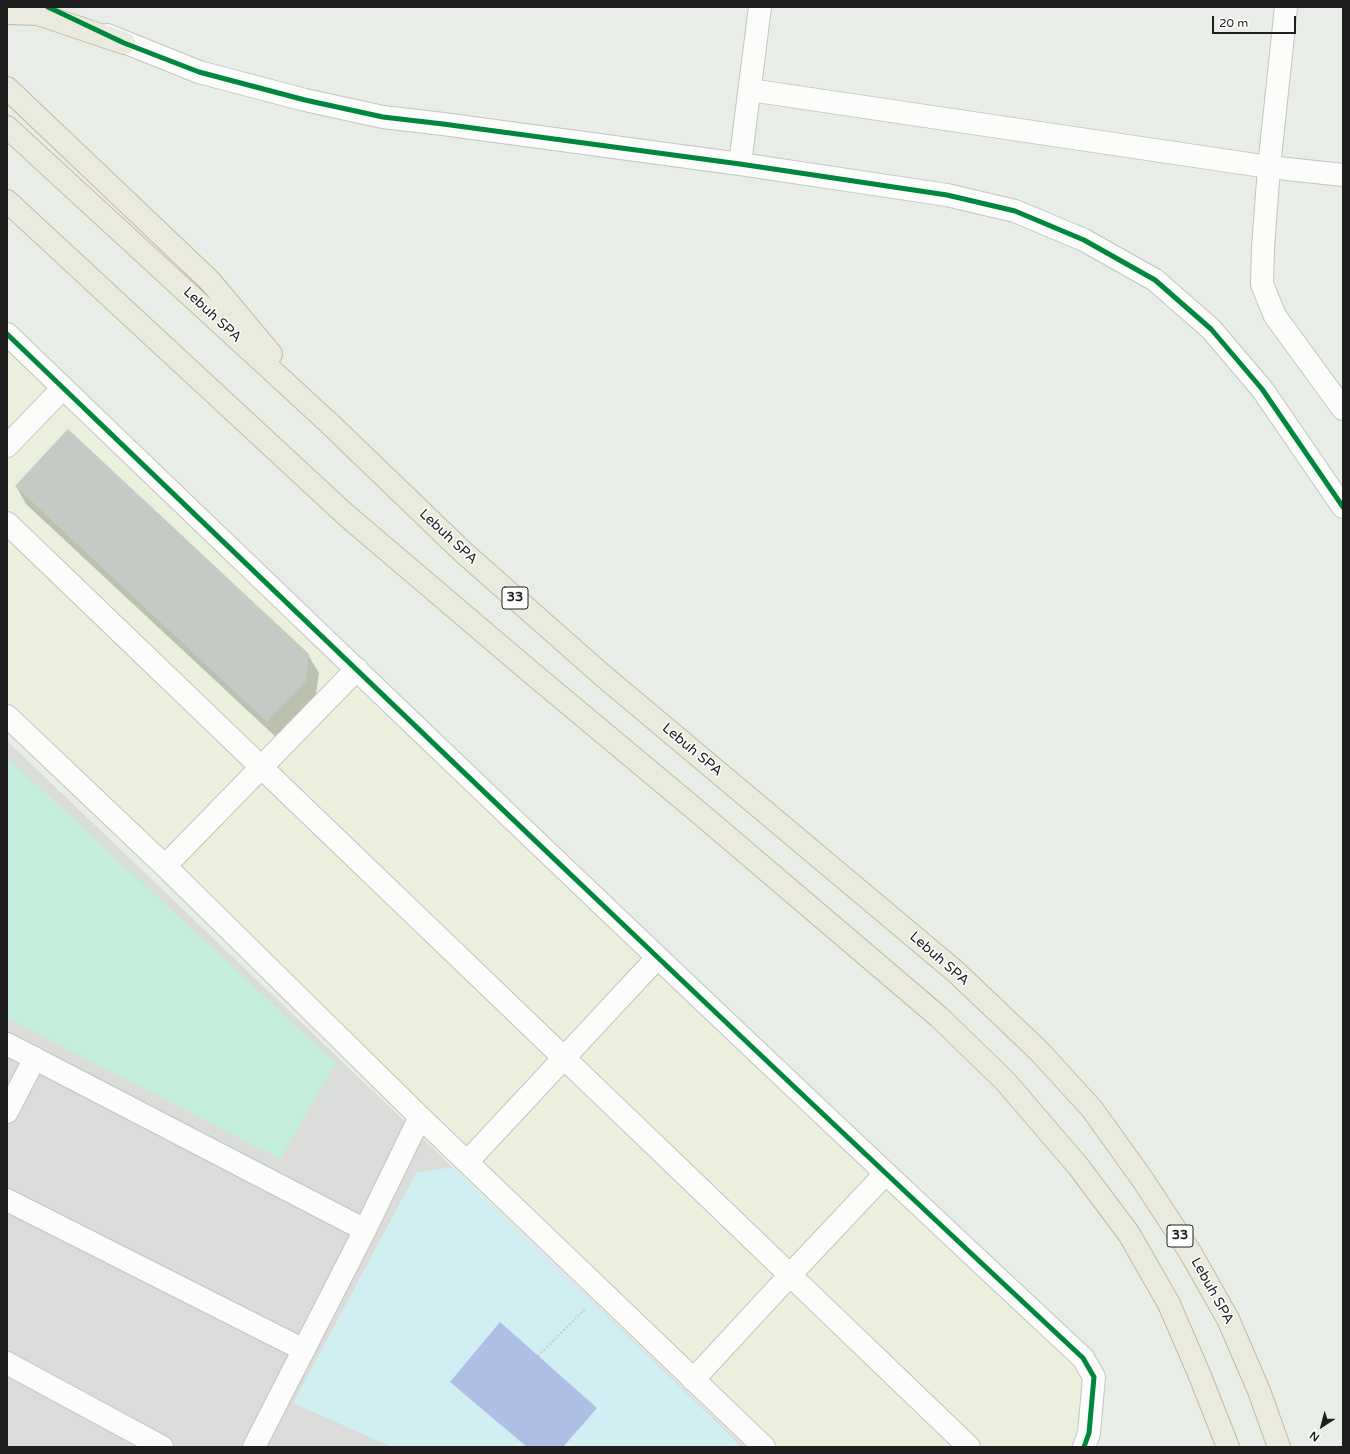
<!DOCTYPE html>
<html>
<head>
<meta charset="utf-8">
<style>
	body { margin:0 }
	#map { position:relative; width:1350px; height:1454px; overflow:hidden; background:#e8ede7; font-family:"Varela Round",sans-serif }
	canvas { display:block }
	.frame { position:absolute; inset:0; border:8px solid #1e1e1e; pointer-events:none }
	.north { position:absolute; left:1302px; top:1406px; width:40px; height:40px; -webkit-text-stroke:3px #fff; paint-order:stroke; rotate:216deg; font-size:11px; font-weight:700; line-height:16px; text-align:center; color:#1e1e1e }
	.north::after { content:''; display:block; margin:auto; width:14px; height:18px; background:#1e1e1e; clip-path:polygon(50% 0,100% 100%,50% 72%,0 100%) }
	.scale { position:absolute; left:1212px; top:16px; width:84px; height:18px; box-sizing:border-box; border:2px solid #1e1e1e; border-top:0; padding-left:5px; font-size:12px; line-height:14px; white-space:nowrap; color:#1e1e1e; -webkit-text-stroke:3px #fff; paint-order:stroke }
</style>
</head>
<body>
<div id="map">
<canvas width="1350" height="1454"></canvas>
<div class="frame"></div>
<div class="north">N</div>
<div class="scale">20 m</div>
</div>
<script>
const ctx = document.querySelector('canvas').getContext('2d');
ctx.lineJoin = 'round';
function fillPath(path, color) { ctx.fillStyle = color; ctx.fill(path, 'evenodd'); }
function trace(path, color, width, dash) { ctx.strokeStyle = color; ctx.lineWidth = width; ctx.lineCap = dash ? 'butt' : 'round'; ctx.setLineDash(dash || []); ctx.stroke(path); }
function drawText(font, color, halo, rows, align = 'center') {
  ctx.font = font + ' "Varela Round",sans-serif'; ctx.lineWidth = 3; ctx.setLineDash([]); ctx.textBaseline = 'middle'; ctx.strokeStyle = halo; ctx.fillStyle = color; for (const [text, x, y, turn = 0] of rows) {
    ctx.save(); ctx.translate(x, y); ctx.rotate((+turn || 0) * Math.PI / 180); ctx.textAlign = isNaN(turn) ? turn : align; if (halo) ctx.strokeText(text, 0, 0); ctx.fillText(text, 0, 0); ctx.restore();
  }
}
fillPath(new Path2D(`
	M7,741L745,1447H7Z`), '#d9dcd8');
fillPath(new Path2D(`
	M7,334L1083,1358L1084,1447H764L7,716Z`), '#eaf0db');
fillPath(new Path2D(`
	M7,757L336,1063L280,1159L7,1018Z`), '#c4eddc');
fillPath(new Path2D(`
	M453,1167L742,1447H392L293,1403L416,1173Z`), '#d1eff3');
fillPath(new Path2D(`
	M500,1322L597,1408L563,1447H527L450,1382Z`), '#aebee5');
fillPath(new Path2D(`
	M16,486L308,655L319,673L315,700L278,739L26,504Z`), '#0003');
fillPath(new Path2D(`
	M68,429L309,654L306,681L267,722L15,486Z`), '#c6cac4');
const minor = new Path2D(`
	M1286,7L1269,167L1263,248L1262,284L1275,316L1343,409
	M107,35L199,72L305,100L383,117L443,124L740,164L947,195L1015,211L1084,240L1155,280L1211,329L1262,389L1343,507
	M750,90L1269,167L1343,175
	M740,164L760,7
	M7,334C364,677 721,1021 1083,1358L1094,1377L1089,1433L1084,1447
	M7,446L63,388
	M7,523L969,1447
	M7,716L165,866L420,1117L764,1447
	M165,866L357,669
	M7,1044L365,1230
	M7,1112L35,1058
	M468,1161L657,958
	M7,1200L304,1350
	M7,1363L162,1447
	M693,1380L790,1275L885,1174
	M254,1447L365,1230L420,1117`);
const highway = new Path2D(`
	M7,13L38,14L124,43
	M7,88L210,281L271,354
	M7,127L329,423L463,552L601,674L956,972L1039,1051L1092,1109L1143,1180L1190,1252L1228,1319L1259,1391L1279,1447
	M7,201L346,515L527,669L703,816L939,1017L1005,1081L1078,1166L1129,1234L1169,1304L1200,1376L1228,1447`);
trace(minor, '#c2c4c1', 24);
trace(highway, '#c2bc9b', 24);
trace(new Path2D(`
	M538,1356L585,1309`), '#cbd0c0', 2.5, [2, 2]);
trace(minor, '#fcfcfb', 22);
trace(highway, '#eaeade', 22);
trace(new Path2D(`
	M48,7L124,43L199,72L305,100L383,117L443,124L740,164L947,195L1015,211L1084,240L1155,280L1211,329L1262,389L1343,507
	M7,334C364,677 721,1021 1083,1358L1094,1377L1089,1433L1084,1447`), '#00873e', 5);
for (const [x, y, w] of [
	[515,598,26],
	[1180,1236,26]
]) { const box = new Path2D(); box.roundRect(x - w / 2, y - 11, w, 22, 3); ctx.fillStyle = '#fff'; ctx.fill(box); trace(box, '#1e1e1e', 1); }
drawText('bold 13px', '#1e1e1e', null, [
	["33",515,598],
	["33",1180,1236]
]);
drawText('14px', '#1e1e1e', '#fff', [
	["Lebuh SPA",212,315,43],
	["Lebuh SPA",448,537,43],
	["Lebuh SPA",692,750,40],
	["Lebuh SPA",939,959,41],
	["Lebuh SPA",1212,1291,61]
]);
</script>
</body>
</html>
